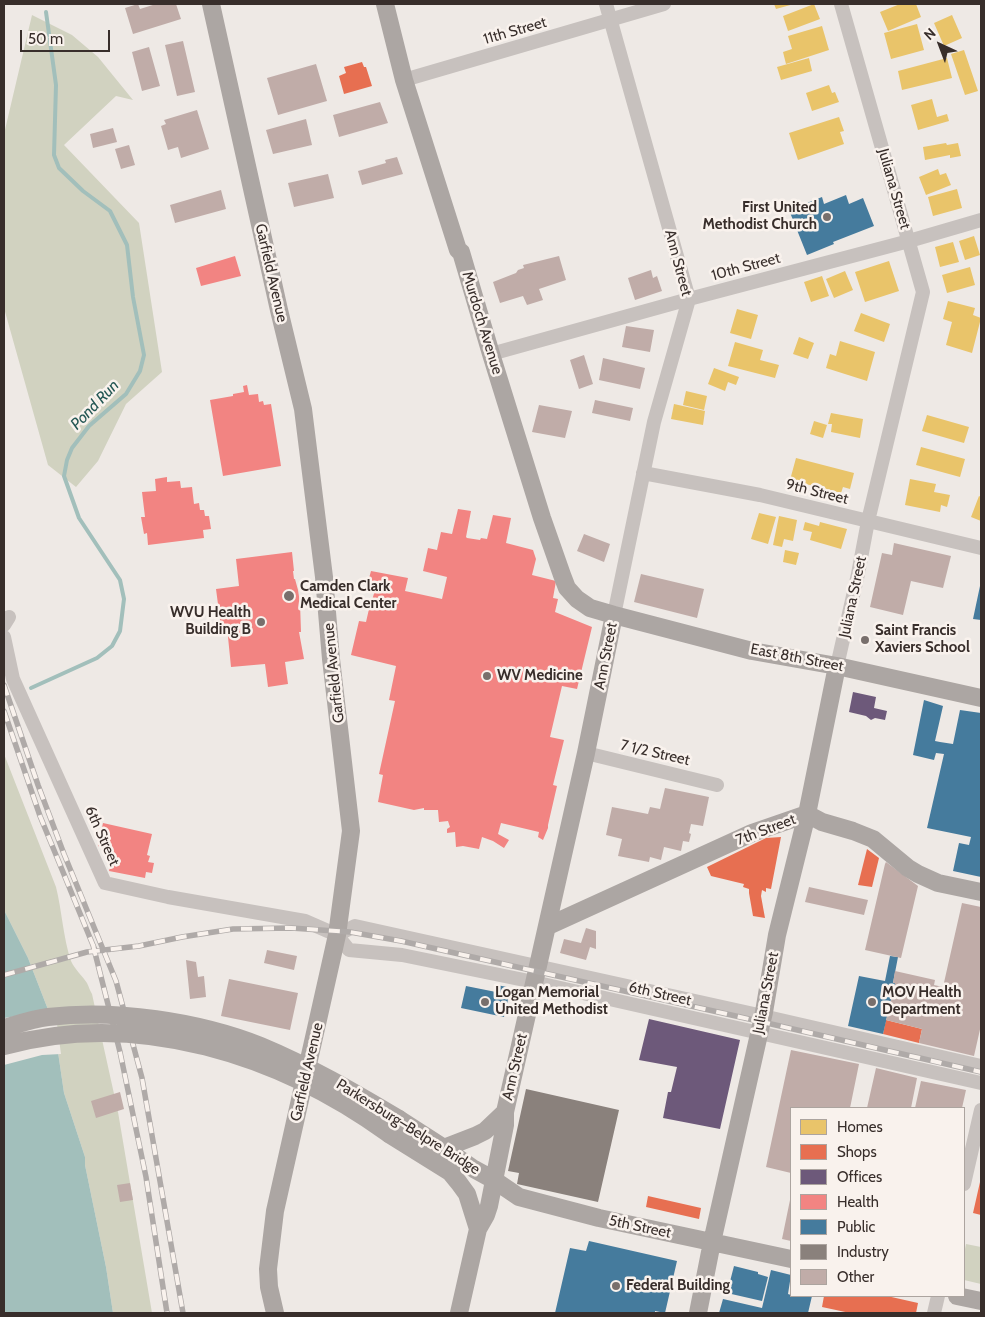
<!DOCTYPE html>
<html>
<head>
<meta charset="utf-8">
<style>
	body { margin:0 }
	#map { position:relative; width:985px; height:1317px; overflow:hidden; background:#eee9e5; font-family:Cabin,sans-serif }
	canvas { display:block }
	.frame { position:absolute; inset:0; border:5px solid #382e2b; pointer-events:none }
	.legend { position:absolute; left:790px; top:1107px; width:175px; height:190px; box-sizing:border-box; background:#f9f2ed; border:1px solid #aca49f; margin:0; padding:6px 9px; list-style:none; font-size:15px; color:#382e2b }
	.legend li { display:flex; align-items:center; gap:10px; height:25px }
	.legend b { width:25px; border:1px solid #aca49f }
	.north { position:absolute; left:915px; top:20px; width:50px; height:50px; -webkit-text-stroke:4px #f9f2ed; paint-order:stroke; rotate:317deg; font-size:14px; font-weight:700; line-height:20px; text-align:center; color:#382e2b }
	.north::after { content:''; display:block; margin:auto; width:18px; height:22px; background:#382e2b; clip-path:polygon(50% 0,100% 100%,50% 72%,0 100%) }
	.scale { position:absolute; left:20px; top:30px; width:90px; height:22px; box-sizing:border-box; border:2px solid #382e2b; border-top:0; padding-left:6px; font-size:15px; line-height:18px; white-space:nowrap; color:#382e2b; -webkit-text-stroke:4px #f9f2ed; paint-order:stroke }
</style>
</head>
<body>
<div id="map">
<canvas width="985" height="1317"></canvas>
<div class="frame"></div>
<ul class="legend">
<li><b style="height:14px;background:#e9c46a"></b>Homes</li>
<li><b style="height:14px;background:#e76f51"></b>Shops</li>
<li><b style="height:14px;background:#6d597a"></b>Offices</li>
<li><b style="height:14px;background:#f28482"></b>Health</li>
<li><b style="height:14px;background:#457b9d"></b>Public</li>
<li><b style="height:14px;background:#8a817c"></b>Industry</li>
<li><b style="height:14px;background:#c0aca8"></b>Other</li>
</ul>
<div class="north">N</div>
<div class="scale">50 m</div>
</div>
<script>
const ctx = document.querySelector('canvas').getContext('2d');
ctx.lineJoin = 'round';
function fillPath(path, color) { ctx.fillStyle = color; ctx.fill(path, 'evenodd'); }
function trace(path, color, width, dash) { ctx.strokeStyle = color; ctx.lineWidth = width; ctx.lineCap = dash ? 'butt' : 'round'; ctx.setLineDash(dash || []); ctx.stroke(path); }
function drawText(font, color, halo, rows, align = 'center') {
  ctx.font = font + ' Cabin,sans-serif'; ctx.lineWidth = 5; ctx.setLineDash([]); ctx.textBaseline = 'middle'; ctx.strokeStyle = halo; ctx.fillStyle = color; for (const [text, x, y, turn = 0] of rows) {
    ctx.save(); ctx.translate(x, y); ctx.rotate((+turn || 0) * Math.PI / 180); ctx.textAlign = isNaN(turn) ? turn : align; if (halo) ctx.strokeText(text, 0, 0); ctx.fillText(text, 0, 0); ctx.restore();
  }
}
fillPath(new Path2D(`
	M32,15L72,35L98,57L133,100L116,96L64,145L139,223L162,372L126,404L98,461L76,487L48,465L4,308V134Z
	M4,754L56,887C62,911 63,937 71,961C75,970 82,975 87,983C89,987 90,991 92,994L118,1112L152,1313H113L106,1267L85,1165V1157L64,1093L54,1025L28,958L4,910Z
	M966,1244L981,1247V1284L964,1280V1254Z`), '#d1d2c0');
fillPath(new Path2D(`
	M4,910L28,958L54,1025L64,1093L85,1157V1165L106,1267L113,1313H4Z`), '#a2bfbb');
fillPath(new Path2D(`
	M52,1011L57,1024L61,1054L42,1055L4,1065V1018Z`), '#eee9e5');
fillPath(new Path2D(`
	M774,4H794L776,9Z
	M814,4L820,19L788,31L783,16Z
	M900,4H916L921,17L888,31L880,12Z
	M952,15L962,38L944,46L934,23Z
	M917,24L924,50L891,59L884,33Z
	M822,26L829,50L786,64L783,52L792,49L788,36Z
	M964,50L978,91L965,95L951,54Z
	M809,58L812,71L781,80L777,67Z
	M947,58L952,78L902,90L898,71Z
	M829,85L832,93L835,92L839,102L812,111L806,93Z
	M932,99L937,117L947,114L949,121L918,130L911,105Z
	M839,117L844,131L840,132L844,144L798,160L789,133Z
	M946,143L947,145L958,143L961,156L950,158V155L925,160L923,147Z
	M938,169L940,175L946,173L951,185L926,195L919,177Z
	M957,189L962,208L933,216L928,197Z
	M974,236L980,255L965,260L959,241Z
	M953,242L959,262L940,267L935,247Z
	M889,261L899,291L865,302L855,272Z
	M970,267L975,285L947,293L942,275Z
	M845,271L853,290L834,298L826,279Z
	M822,276L829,296L811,302L804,282Z
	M948,301L975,308L973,315L981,318L972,353L946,345L952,322L943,319Z
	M737,309L758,315L751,339L730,333Z
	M861,313L890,324L884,342L854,331Z
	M799,337L814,343L808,359L793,354Z
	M840,341L875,352L867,381L826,368L830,354L836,356Z
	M735,342L763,350L760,360L779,365L775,378L728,366Z
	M714,368L739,377L736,385L728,382L725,391L708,384Z
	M686,391L707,396L704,410L683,405Z
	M674,404L705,411L703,425L671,419Z
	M831,413L863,419L860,438L831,432L832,424H828Z
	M927,415L969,427L964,443L922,431Z
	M814,421L827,425L823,438L810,434Z
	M921,447L965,459L960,477L916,465Z
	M796,458L854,473L850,489L843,487L841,493L790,480Z
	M910,479L936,484L934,492L950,495L947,507L941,505L940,512L905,505Z
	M979,496L981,497V521L971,517Z
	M759,513L776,517L768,544L751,539Z
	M779,516L797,520L793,541L784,539L782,547L773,545Z
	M805,522L819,526L820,522L847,529L841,549L810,540L812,532L803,530Z
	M785,550L799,553L796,565L783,562Z`), '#e9c46a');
fillPath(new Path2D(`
	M362,62L364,67H366L372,86L344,94L339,76L346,73L344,67Z
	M781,837L771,889L766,888V892L762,890L761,896L765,918L753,916L749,893V889L743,887L744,884L711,876L707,867L766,838Z
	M867,849L879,858L872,887L858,885Z
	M886,1020L922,1029L919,1043L883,1034Z
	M980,1182H981V1215L973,1213Z
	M648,1196L701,1208L699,1219L646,1207Z
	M824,1296H887L918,1303L916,1313H850L822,1307Z`), '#e76f51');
fillPath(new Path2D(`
	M853,692L876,697L874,708L887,711L885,720L875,718L871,720L866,716L849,712Z
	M649,1019L740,1040L720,1129L663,1118L668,1092H671L677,1067L639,1060Z`), '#6d597a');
fillPath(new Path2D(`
	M235,256L241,276L201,286L196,268Z
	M247,385L249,395L258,394L259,402L263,401L264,405L271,404L281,466L223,476L210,400L233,396V394L244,392L243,386Z
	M167,477V482L180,481L181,488L192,487L194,504L199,503L200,510H204L205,516H209L211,529L203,530L204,538L148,545L147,533L144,534L141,517H145L142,492L156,491L155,479Z
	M458,509L471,511L466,537L467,538L480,540L481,538L487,539L493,515L511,518L506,543L533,550L536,559L532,575L556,581L553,598L558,599L555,612L592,627L577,689L562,686L550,737L564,740L553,785L557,786L548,825V828L543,840L538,837L539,832L501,823L498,834L509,840L504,848L493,841L482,837L479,849L463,846L456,847L455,832L447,833V829L450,827L448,821L439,822L438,810H424V808L414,810L378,802L383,775L379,774L395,701L389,700L396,666L351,655L359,621L366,622L369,609L362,607L364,598L372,600L377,584L368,582L371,571L408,578L405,591L442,599L447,577L423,571L428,548L437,550L441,532L452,534Z
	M292,552L294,571H293L294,579H295L298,590L300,603L301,632H299L304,659L285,662L288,684L268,687L265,664L231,667L227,627H221L216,589L239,586L236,559Z
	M103,823L152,834L147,855L150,856L148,862L154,863L152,873L146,872L145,878L109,871L114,850L98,846Z`), '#f28482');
fillPath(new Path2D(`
	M846,195L849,204L863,198L874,226L833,242L834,244L807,255L789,210L822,197L824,204Z
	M980,586H981V620L973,619Z
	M924,700L943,706L935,741L940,742L953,744L960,710L981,713V877L953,871L959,843L969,845L971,837L927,828L944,754L936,753L934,760L913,755Z
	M890,956L898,957L893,983H895L883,1034L848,1026L859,976L885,981Z
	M497,985L507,987L506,994L509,995L504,1017L461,1008L466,986L496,992Z
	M589,1241L677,1261L665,1313L655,1311V1313H555L570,1248L586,1251Z
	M734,1266L758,1272V1274L768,1277L762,1301L727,1293Z
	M771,1270L791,1275L788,1294L791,1295V1296H812L808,1313H719L723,1299L762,1308Z`), '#457b9d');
fillPath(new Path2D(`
	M526,1089L619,1110L598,1202L517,1184L519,1173L508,1171Z`), '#8a817c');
trace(new Path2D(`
	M31,688L97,658L112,646L120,631L124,599L120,580L79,518L64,476L67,460L72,448L89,426L126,394L140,371L144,355L133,297L127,245L110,211L83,191L59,168L54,155L56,85L46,12`), '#a2bfbb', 4);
fillPath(new Path2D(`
	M138,4L140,9L156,4H176L181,19L133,34L125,8Z
	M183,41L195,92L177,96L165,45Z
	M149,47L160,86L142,91L132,52Z
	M316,64L327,101L278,115L267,78Z
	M380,102L388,123L339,137L333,115Z
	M197,110L209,149L181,158L178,147L168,150L161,126L166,124L164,120Z
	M306,119L312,145L273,154L266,130Z
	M113,128L117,142L93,148L90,134Z
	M129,145L135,165L121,169L115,149Z
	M397,157L403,174L362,185L358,171L386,163L385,160Z
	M328,174L334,198L294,207L288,183Z
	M221,190L226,209L175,223L170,205Z
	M559,256L566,280L539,289L543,300L527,305L523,296L500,303L493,282L516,273L518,270L524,268L523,265Z
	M651,270L653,278L657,276L662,291L635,300L628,278Z
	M626,326L654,330L650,352L622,347Z
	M584,355L593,384L579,389L570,360Z
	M603,358L645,368L640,389L599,380Z
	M595,400L633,408L630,421L592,413Z
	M539,405L572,411L565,438L532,432Z
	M584,534L610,544L604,562L577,551Z
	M894,543L951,556L943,588L911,581L903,615L870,607L882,553L892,555Z
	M641,574L704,589L697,618L634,602Z
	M665,788L709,797L703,826L691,824L689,833L691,834L689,842L683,841L681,851L664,847L661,860L650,857L649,862L618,856L622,839L606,835L612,807L648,814L650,807L660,809Z
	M886,862L918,886L901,958L865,950L885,864Z
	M809,887L868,900L864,915L805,902Z
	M962,903L981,907V1025L974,1056L919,1043L922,1029L886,1020L895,983H893L895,971L935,980L934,985L943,987Z
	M586,928L596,931V949L590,947L586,960L560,953L564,939L581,943Z
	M267,950L297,956L294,970L264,963Z
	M186,960L196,962L198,977L204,976L206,997L190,999Z
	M229,979L298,993L290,1030L221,1016Z
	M791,1050L859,1064L850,1108H791V1173L766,1167Z
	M876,1068L917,1078L911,1108H867Z
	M921,1081L966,1090L962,1108H915Z
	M120,1092L124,1109L96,1118L91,1101Z
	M130,1183L133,1200L120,1202L117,1185Z
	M790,1200H791V1241L782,1239Z`), '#c0aca8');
trace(new Path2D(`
	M606,4L689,299L654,422L614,615
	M404,80L664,4
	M491,354L689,299L909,241L981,220
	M643,473L760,495L981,548
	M4,625L9,617
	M4,637L13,679L105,883L168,897L305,921L337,935L349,950L402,955L534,982L981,1083
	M837,666L858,574L868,521L923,292L841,4
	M586,753L717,785
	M337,935L355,926L763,1016L981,1066
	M964,1184L981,1110
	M934,1313L938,1296`), '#c7c1be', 14);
trace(new Path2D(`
	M211,4L279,310L303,409L324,577L331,659L351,831L337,935L275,1211L268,1269L269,1287L275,1313
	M385,4L404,80L458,250L461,252L491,354L542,518L562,575L567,588L577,599L590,608L614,615L752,651L837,666L981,698
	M548,926L752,833L807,814L822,822L853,831L873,839L908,868L918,874L938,883L981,892
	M399,1119L444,1148L474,1169L494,1180L519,1197L599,1218L791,1259
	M389,1134L450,1172L459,1183L467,1194L478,1229
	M444,1148L475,1136L485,1131L505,1112
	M957,1296L981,1301
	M459,1313L478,1229L486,1215L489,1206L505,1125V1112L586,753L614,615
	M698,1313L712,1242L764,1012L777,935L807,814L837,666`), '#aca6a3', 18);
const rail = new Path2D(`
	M4,685L38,785L64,854L116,981L142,1078L183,1313
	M4,711L40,816L95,950
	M93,945L120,1052L146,1177L167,1313
	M4,975L87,952L139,946L182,937L233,929L291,928L350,932L401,941L758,1021L981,1072`);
trace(rail, '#afaaa8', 5.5);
trace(rail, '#f9f2ed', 4, [11]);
trace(new Path2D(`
	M4,1028C18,1024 33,1019 48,1017C115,1009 198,1021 261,1046C309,1066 354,1092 399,1119
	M4,1046C138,1009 280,1055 389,1134`), '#aca6a3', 18);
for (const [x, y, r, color] of [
	[827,217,5,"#786f6c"],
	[289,596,6,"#786f6c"],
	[261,622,5,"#786f6c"],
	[865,640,5,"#786f6c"],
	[487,676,5,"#786f6c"],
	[485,1002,5,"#786f6c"],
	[872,1002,5,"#786f6c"],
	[616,1286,5,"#786f6c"]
]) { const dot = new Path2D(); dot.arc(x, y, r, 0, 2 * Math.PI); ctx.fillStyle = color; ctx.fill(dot); trace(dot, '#f9f2ed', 2); }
drawText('15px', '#382e2b', '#f9f2ed', [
	["11th Street",515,31,-16],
	["Juliana Street",894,189,74],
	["Ann Street",678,263,75],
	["10th Street",746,267,-15],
	["Garfield Avenue",271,273,77],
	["Murdoch Avenue",482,323,73],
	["9th Street",817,492,14],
	["Juliana Street",853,597,-78],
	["Ann Street",606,656,-79],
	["East 8th Street",797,658,11],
	["Garfield Avenue",334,673,-96],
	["7 1/2 Street",655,753,13],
	["7th Street",766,830,-21],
	["6th Street",102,836,66],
	["Juliana Street",766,993,-79],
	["6th Street",660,994,13],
	["Ann Street",515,1067,-77],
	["Garfield Avenue",307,1072,-77],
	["Parkersburg–Belpre Bridge",408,1127,32],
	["5th Street",640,1227,12]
]);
drawText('bold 15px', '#382e2b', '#f9f2ed', [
	["First United",817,208,"right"],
	["Methodist Church",817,225,"right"],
	["Camden Clark",300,587],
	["Medical Center",300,604],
	["WVU Health",251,613,"right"],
	["Building B",251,630,"right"],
	["Saint Francis",875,631],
	["Xaviers School",875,648],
	["WV Medicine",497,676],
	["Logan Memorial",495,993],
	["United Methodist",495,1010],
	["MOV Health",882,993],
	["Department",882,1010],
	["Federal Building",626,1286]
], 'left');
drawText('italic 16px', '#245754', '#f9f2ed', [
	["Pond Run",95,405,-46]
]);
</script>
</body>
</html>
